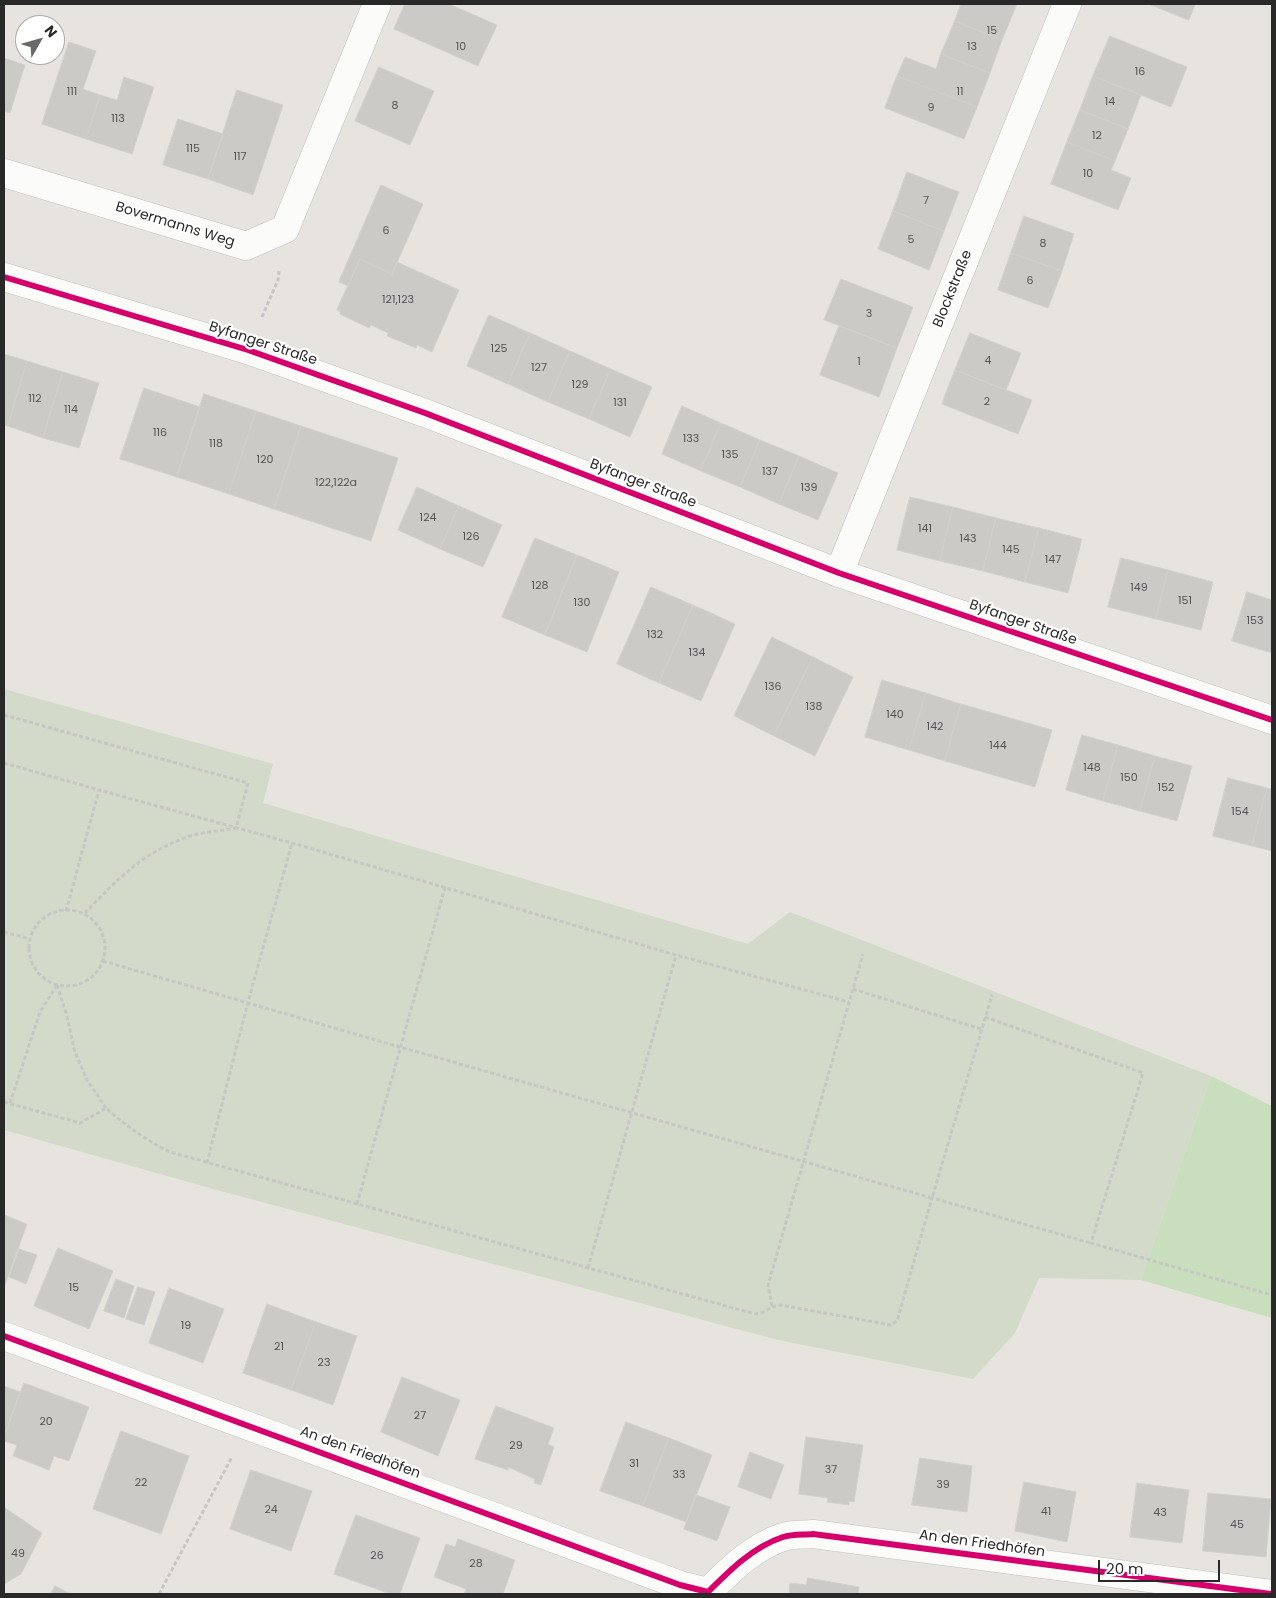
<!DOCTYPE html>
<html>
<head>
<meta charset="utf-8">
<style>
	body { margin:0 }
	#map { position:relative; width:1276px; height:1598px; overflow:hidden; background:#e7e4e0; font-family:Poppins,sans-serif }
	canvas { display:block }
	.frame { position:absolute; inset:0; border:5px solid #292929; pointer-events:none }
	.north { position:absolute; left:15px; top:15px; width:50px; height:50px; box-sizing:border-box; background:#fff; border:1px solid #a9a9a9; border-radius:50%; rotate:52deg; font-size:14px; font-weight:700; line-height:20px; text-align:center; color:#292929 }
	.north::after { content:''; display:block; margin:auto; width:18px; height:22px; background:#6c6a69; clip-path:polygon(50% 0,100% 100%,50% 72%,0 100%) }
	.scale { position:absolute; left:1098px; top:1560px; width:122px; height:22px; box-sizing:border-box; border:2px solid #292929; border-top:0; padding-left:6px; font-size:15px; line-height:18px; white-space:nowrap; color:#292929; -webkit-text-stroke:4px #fff; paint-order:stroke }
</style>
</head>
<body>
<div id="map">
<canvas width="1276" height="1598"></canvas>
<div class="frame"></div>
<div class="north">N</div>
<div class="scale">20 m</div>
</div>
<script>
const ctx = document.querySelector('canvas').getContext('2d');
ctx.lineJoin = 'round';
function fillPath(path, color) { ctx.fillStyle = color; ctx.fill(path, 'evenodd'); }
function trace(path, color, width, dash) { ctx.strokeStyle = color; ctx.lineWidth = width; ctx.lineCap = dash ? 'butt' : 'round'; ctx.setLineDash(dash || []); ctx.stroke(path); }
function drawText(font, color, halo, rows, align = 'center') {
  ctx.font = font + ' Poppins,sans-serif'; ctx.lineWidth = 4.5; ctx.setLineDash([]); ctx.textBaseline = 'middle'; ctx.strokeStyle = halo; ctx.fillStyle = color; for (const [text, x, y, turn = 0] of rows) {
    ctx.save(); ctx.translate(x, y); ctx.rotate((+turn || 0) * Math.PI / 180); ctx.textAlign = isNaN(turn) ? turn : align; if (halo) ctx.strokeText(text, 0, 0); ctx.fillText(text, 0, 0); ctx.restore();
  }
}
fillPath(new Path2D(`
	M1211,1076L1272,1106V1318L1141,1280Z`), '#c9debd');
fillPath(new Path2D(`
	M4,689L273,764L263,803L748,944L790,912L1211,1076L1141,1280L1039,1278L1015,1333L973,1379L778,1340L213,1189L4,1130Z`), '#d3dac9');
const building = new Path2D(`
	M405,4H449L497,25L478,66L394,29Z
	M961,4H1017L1002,40L955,21Z
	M1149,4H1195L1189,20Z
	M955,21L1002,40L990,73L941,54Z
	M1110,36L1187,67L1171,107L1093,76Z
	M69,42L96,51L83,89L100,95L86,139L42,124Z
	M941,54L990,73L977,107L897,76L905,57L936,69Z
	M4,58L25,65L10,113L4,111Z
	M379,67L434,91L410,145L355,121Z
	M897,76L977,107L964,139L885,108Z
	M1093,76L1141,95L1128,129L1080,110Z
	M124,77L154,87L132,154L86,139L100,95L117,100Z
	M237,90L283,105L253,195L208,179Z
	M1080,110L1128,129L1115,161L1067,142Z
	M178,119L223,134L208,179L163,165Z
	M1067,142L1115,161L1111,170L1131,178L1118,210L1051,184Z
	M907,172L959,192L944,231L893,211Z
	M381,185L423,204L392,274L360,259L348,286L339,282Z
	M893,211L944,231L929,270L878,249Z
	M1024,216L1074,234L1062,271L1011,253Z
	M1011,253L1062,271L1048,308L998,290Z
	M360,259L392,274L397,262L459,290L432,352L417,345L416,348L387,336L388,333L371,325L369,328L340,314L341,312L337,310Z
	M841,279L913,307L897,348L824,320Z
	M489,315L530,333L508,384L467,366Z
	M839,326L897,348L879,397L820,375Z
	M530,333L570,351L548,402L508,384Z
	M970,333L1021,353L1006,390L955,370Z
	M570,351L611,369L589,419L548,402Z
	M4,354L27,361L8,426L4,425Z
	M27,361L63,372L43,438L8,426Z
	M611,369L652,387L630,437L589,419Z
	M955,370L1032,400L1018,434L942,404Z
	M63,372L99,383L79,448L43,438Z
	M144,388L200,407L177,477L120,459Z
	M204,394L256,411L229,494L177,477Z
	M682,406L721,423L701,471L662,454Z
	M256,411L301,426L274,509L229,494Z
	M721,423L760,440L740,487L701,471Z
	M301,426L398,458L371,541L274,509Z
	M760,440L799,456L779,504L740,487Z
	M799,456L838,473L818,520L779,504Z
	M417,487L459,506L440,549L398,530Z
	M910,497L953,507L940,561L897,550Z
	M459,506L502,525L483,567L440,549Z
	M953,507L996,518L983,571L940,561Z
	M996,518L1039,528L1025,582L983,571Z
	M1039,528L1082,539L1068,593L1025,582Z
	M535,538L577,555L545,635L502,617Z
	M577,555L619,572L587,652L545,635Z
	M1121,558L1168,570L1156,619L1108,607Z
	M1168,570L1213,582L1201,630L1156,619Z
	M651,587L693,605L659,683L617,664Z
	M1247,592L1272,600V653L1232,641Z
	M693,605L735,624L701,701L659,683Z
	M772,637L813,657L774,736L734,716Z
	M813,657L853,677L815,756L774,736Z
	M882,680L926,693L909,750L865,737Z
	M926,693L961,704L945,761L909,750Z
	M961,704L1052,730L1035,787L945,761Z
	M1082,735L1118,745L1103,801L1066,790Z
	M1118,745L1155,756L1140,811L1103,801Z
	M1155,756L1192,766L1177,821L1140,811Z
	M1228,778L1267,788L1252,846L1213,836Z
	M1267,788L1272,789V851L1252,846Z
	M4,1215L27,1224L5,1285H4Z
	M58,1248L113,1271L89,1329L34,1306Z
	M19,1249L37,1255L26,1284L9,1277Z
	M116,1279L134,1286L124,1318L104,1311Z
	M138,1287L155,1292L144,1325L126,1319Z
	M169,1288L224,1309L203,1363L149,1343Z
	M267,1304L316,1322L291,1390L243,1373Z
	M316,1322L357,1336L333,1405L291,1390Z
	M402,1377L460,1400L438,1456L381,1432Z
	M24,1383L89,1407L69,1461L54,1456L49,1470L13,1456L17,1445L4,1441V1437Z
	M4,1386L20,1392L5,1434H4Z
	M496,1406L554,1428L548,1444L554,1447L541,1485L534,1483L535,1479L508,1467V1470L475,1459Z
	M626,1422L669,1438L643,1506L600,1491Z
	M121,1431L189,1456L161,1534L93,1509Z
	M806,1437L863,1445L854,1502L849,1501V1505L827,1502L828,1498L799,1494Z
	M669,1438L712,1455L686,1522L643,1506Z
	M750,1452L784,1465L771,1499L738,1487Z
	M920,1458L972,1466L967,1512L912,1505Z
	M251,1470L312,1491L291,1551L230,1529Z
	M1024,1482L1076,1492L1067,1542L1015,1531Z
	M1137,1483L1189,1490L1182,1543L1130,1537Z
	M1208,1493L1271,1499L1266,1557L1203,1551Z
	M696,1495L730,1507L717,1541L684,1529Z
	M4,1507L42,1533L21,1574L4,1584Z
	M356,1515L420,1538L400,1594H391L334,1574Z
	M458,1539L515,1560L503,1594H464L466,1589L434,1577L446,1544L455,1547Z
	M808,1578L859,1587L858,1594H789L790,1583L806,1585Z
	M55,1586L71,1594H51Z`);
fillPath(building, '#cccac7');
trace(building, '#d2d0cc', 1);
const minor = new Path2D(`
	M4,173L246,246L285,229L377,4
	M4,277L248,350L425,413L839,573L1272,720
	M839,573L1067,4
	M4,1336L680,1585L708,1592C730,1570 753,1547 783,1537C792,1534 804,1535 813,1534L1271,1594`);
trace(minor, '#c1c0bf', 29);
trace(new Path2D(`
	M262,317L278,280L279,271
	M4,715L248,783L236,828C220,831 202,832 187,837C140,854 117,880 84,914
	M4,763L99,790
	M29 948a38 38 0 1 1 76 0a38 38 0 1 1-76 0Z
	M66,911L99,790L292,843L676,955L849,1002
	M4,932L30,939
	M103,961L400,1047L932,1198L992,995
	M57,985L66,1013L75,1052L87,1080L106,1108
	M853,989L981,1029
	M985,1017L1143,1073L1091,1243L1272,1295
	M4,1102L80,1123L106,1108C126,1126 146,1140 170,1152L755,1314C767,1313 769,1306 781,1305L891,1325L897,1321L932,1198L1091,1243
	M10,1103L40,1012L57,985
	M207,1163L248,1002L292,843
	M357,1204L445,887
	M588,1268L676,955
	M772,1306L768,1285L863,954
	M159,1594L232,1457`), '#c6c6c5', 3, [4, 2.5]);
trace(minor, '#fbfbfa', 28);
trace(new Path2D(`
	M4,277L248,350L425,413L839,573L1272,720
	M4,1336L680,1585L708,1592C730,1570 753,1547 783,1537C792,1534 804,1535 813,1534L1271,1594`), '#d6006c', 6);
drawText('11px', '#545352', null, [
	["15",992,31],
	["10",461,47],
	["13",972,47],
	["16",1140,72],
	["111",72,92],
	["11",960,92],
	["14",1110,102],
	["8",395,106],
	["9",931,108],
	["113",118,119],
	["12",1097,136],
	["115",193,149],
	["117",240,157],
	["10",1088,174],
	["7",926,201],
	["6",386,231],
	["5",911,240],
	["8",1043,244],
	["6",1030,281],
	["121,123",398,300],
	["3",869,314],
	["125",499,349],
	["4",988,361],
	["1",859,362],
	["127",539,368],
	["129",580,385],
	["112",35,399],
	["2",987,402],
	["131",620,403],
	["114",71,410],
	["116",160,433],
	["133",691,439],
	["118",216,444],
	["135",730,455],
	["120",265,460],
	["137",770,472],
	["122,122a",336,483],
	["139",809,488],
	["124",428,518],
	["141",925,529],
	["126",471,537],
	["143",968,539],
	["145",1011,550],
	["147",1053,560],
	["128",540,586],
	["149",1139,588],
	["151",1185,601],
	["130",582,603],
	["153",1255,621],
	["132",655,635],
	["134",697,653],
	["136",773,687],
	["138",814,707],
	["140",895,715],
	["142",935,727],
	["144",998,746],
	["148",1092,768],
	["150",1129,778],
	["152",1166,788],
	["154",1240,812],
	["15",74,1288],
	["19",186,1326],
	["21",279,1347],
	["23",324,1363],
	["27",420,1416],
	["20",46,1422],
	["29",516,1446],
	["31",634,1464],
	["37",831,1470],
	["33",679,1475],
	["22",141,1483],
	["39",943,1485],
	["24",271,1510],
	["41",1046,1512],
	["43",1160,1513],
	["45",1237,1525],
	["49",18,1554],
	["26",377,1556],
	["28",476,1564]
]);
drawText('14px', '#292929', '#fff', [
	["Bovermanns Weg",175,225,17],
	["Blockstraße",953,289,-68],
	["Byfanger Straße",263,344,18],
	["Byfanger Straße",643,484,21],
	["Byfanger Straße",1023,623,19],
	["An den Friedhöfen",360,1453,20],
	["An den Friedhöfen",982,1544,8]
]);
</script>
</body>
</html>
